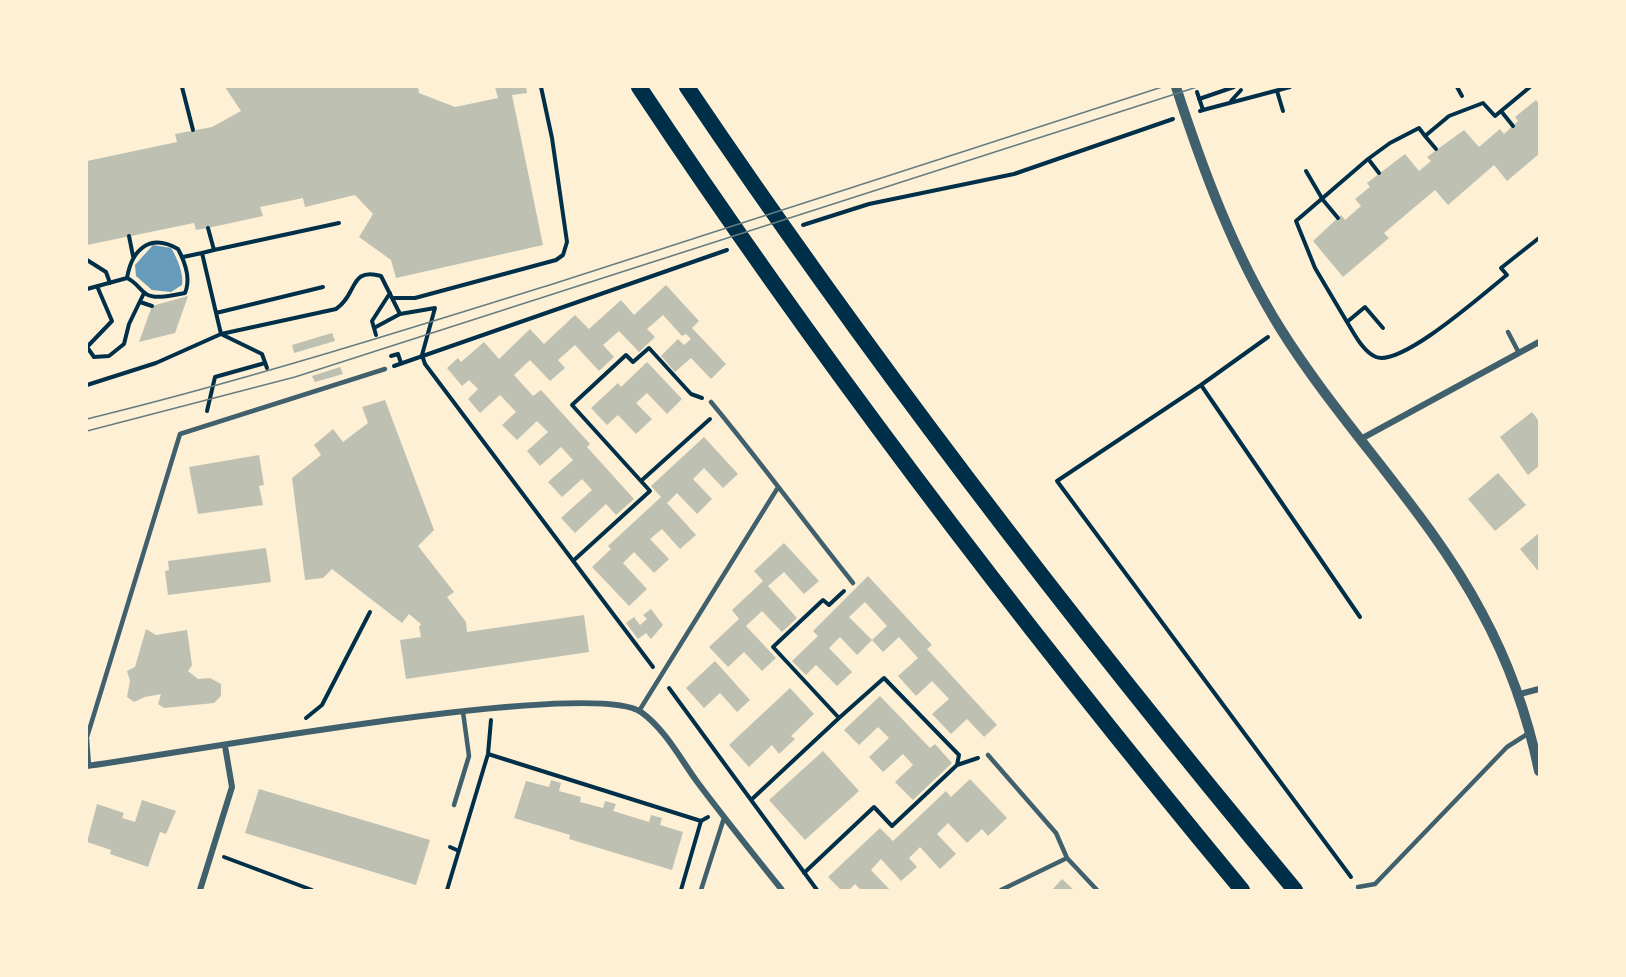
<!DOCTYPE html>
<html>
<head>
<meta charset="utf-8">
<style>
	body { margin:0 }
	#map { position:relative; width:1626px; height:977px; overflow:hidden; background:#fdf0d5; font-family:Mulish,sans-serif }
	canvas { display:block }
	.frame { position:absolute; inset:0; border:88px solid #fdf0d5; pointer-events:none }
</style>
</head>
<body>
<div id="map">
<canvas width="1626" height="977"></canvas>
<div class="frame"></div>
</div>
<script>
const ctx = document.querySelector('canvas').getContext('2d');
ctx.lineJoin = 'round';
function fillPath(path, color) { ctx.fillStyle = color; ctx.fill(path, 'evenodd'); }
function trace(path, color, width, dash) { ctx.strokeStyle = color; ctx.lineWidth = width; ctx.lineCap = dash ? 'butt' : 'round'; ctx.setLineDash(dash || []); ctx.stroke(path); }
fillPath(new Path2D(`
	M153,245L171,248C177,257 184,275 182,285L171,292L152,290L136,276L135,265Z`), '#669bbc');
fillPath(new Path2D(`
	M225,87H418L419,93L455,107L498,98L495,87H526L527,93L512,95L543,245L396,278L391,260L359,237L373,214L355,195L305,207L303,198L260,207L263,216L208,228L196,230L194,223L87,245V161L177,142L175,134L212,127L241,111Z
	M1536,100L1539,103V154L1507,181L1494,165L1448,205L1435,190L1384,233L1389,238L1343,277L1313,241L1341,215L1345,220L1361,206L1355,199L1370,187L1367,183L1405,154L1419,171L1431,161L1427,157L1464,130L1479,147L1500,129L1504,134L1518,121L1515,117Z
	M666,285L699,321L692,328L726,364L711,379L691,358L675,372L661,356L678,339L684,345L691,339L686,334L682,336L663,315L647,329L655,337L639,352L619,331L603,345L614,357L599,371L575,345L558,360L565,368L550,381L530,360L514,375L533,396L541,390L590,444L587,447L634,499L616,515L606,504L575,533L561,518L592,490L582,479L562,497L548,482L573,460L561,447L540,466L527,451L548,432L537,421L517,440L502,425L516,412L500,395L480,413L468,399L478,389L469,380L462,386L447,368L458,358L461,362L484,342L499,359L530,329L544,344L575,315L589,329L621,300L634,315Z
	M188,296L175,333L139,342L152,306Z
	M332,333L335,341L294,353L292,345Z
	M647,362L682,399L667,414L647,393L636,403L652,419L636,434L618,415L607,425L591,408L618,383L621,387Z
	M340,367L343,374L315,382L312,376Z
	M385,400L434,530L418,546L454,592L447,597L466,622L467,632L584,615L589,652L406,679L400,640L421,637L419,627L421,624L409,614L402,623L332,569L323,578L305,580L292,478L321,455L314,445L333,429L343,442L368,423L362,407Z
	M1532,412L1539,421V466L1528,475L1500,437Z
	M704,437L738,474L723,488L704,468L693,479L712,499L697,514L677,493L667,503L696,535L680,549L662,529L650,539L669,559L654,573L634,552L623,563L647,589L629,606L592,567L611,549L608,546L661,497L651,486Z
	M259,455L264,485L259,486L263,505L198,514L189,467Z
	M1498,473L1526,505L1495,531L1468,499Z
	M1539,533V572L1520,549Z
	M784,543L819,581L804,594L784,572L768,586L797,618L782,632L762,611L746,626L776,658L762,671L744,652L728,667L709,647L739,619L732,610L763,581L754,571Z
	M266,548L271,582L168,595L165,571L169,570L168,561Z
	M868,576L932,645L927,649L997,725L984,737L967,719L951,734L932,714L949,699L932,681L916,696L898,676L918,658L899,637L883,652L872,640L857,655L840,637L829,648L852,672L837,686L816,665L806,675L792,661L818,636L813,631ZM865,602L887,626L872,640L849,617Z
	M651,609L663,625L651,639L646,633L638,639L626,623L634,617L640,625L647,619L643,615Z
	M146,629L156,635L187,630L192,665L188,671L198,679L210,678L221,684V696L214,703L164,708L158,704L161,694L145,697L134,702L127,697L130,681L127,671L135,667Z
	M715,661L750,700L737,712L720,693L704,708L686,688Z
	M790,688L814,714L791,736L795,739L779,754L772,745L749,767L729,745Z
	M880,696L930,748L935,744L952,763L913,800L895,782L913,765L903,754L883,772L869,757L889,738L878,727L859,745L844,730Z
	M823,751L859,791L805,840L769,800Z
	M970,779L1007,818L988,836L982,829L967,843L948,823L937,834L956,854L940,869L920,847L909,858L917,867L901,881L881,859L871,870L890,890H861L855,884L849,890H841L828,877L880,828L893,841L946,791L951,797Z
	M551,780L561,783L559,791L581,797L580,802L603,808L605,801L616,804L613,811L649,822L651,815L662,818L660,825L683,832L672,870L569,839L570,835L514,818L526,781L549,787Z
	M259,789L430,840L416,885L245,833Z
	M142,800L176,811L166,834L160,832L148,867L110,854L111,850L87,842L97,804L124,813L122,818L135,822Z
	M1062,879L1074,890H1052Z`), '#bec0b2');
trace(new Path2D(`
	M182,87L193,130
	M1457,87L1462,96
	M1277,91L1283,111
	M1197,92L1203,110L1200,111
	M1199,99L1234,87
	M1231,101L1241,90
	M1203,110L1290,87
	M1501,111L1513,126
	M1425,136L1436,149
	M1369,160L1379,173
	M1306,171L1323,200L1338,218
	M803,225L869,204L1014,174L1173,119
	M208,228L214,250L202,253L221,334L262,354L267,368
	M129,236L133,256
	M214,250L339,223
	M183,257L202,253
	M87,260L106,272L110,283
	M97,286L112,321L87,347L94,357L109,356L124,344L129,324L144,293
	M87,289L127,278C132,249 150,233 178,249C185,262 191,279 185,293C173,295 156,300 146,294C139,289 136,282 127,278
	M394,298H415L556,260L563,255L567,242L552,138L541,87
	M140,302L152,306
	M216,313L323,287
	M1347,322C1354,333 1363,352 1376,357C1402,367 1485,292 1507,275L1501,268L1539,238
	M374,328L400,314
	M1383,328L1365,307L1347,322L1315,268L1296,221L1368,159L1390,143L1419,128L1425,136L1449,116L1483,103L1495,116L1530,87
	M376,335L372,321L390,293
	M1268,337L1201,385L1057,481L1351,877
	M391,356L398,354L401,363
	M394,366L727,250
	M87,385L156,363L221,334L336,309C358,294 349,267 381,276L400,314L435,308L422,355L425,364L653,667
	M1201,385L1360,617
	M207,411L215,377L265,363
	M641,481L710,419
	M573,561L650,491L572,405L626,355L633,362L649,348L691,394L702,398
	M669,688L817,890
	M306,718L322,705L370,612
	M839,718L884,678L959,755L957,765
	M488,754L701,821
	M751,800L839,718L773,647L823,600L829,605L844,591
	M450,847L459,851
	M224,857L312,890
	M804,873L874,807L892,826L957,765L978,758
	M447,890L488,754L491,720
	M681,890L701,821L708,817`), '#003049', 4);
trace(new Path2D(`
	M1508,332L1519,353
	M711,402C760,461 805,523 853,583
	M639,711L777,489
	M87,737L180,434L385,369
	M87,739L89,766
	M988,755L1056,833L1067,858L1097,890
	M454,805L469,756L463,712
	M1358,887L1375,884L1507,747L1529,733
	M701,890L724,818
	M1001,890L1067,858`), '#3f606c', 4.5);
trace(new Path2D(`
	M1359,440L1539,342
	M1516,695L1539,689
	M87,766C171,755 591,677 641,712C665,729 681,760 698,783C725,819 754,855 782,890
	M200,890L232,787L225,746`), '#3f606c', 6);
trace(new Path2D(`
	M1176,87C1203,170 1234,254 1280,328C1341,426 1428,511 1482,613C1508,661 1528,718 1539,771`), '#3f606c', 10);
trace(new Path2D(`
	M639,87C824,366 1028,632 1242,890
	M687,87C875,366 1080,632 1295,890`), '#003049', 16);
trace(new Path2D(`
	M87,419C247,380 402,331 559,282C761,218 961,152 1162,87
	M87,431L295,377L1197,87`), '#657d81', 1.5);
</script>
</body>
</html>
